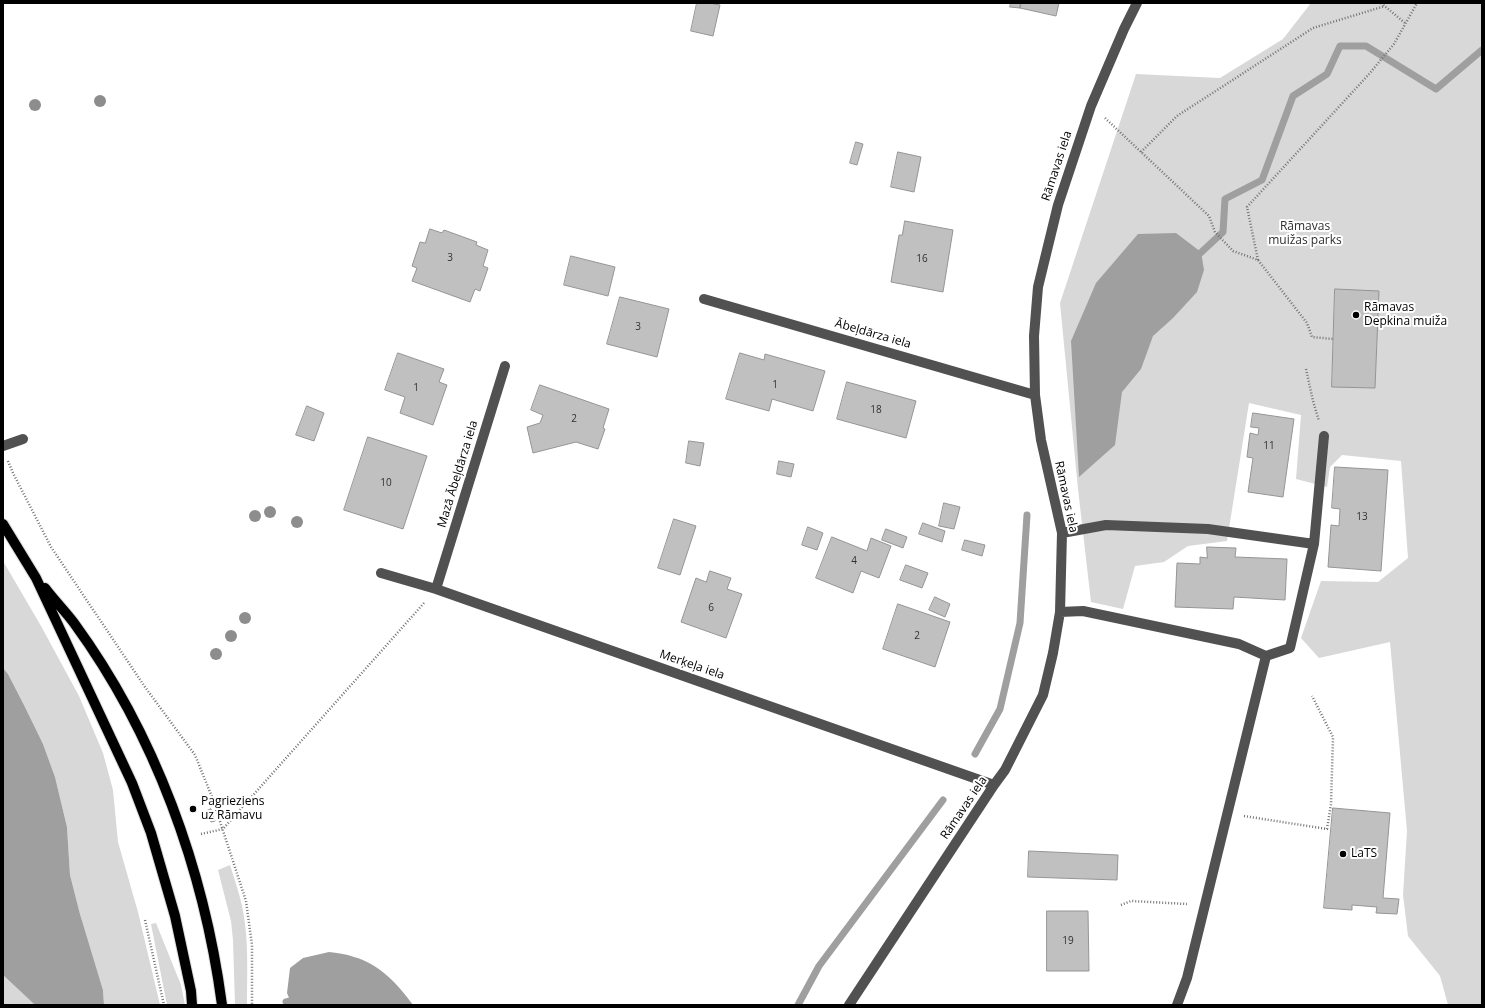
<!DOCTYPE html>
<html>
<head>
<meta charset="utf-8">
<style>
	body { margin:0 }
	#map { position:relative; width:1485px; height:1008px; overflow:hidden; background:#fff; font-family:"Open Sans",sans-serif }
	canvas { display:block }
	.frame { position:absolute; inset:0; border:4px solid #000; pointer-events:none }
</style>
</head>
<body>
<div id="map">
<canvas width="1485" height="1008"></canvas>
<div class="frame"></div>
</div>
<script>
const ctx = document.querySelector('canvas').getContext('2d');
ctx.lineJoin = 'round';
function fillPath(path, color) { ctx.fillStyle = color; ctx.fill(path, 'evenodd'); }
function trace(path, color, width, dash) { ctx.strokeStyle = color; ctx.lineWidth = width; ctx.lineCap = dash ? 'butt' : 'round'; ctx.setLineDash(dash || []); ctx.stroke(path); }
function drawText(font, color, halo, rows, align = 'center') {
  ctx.font = font + ' "Open Sans",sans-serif'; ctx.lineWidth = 4; ctx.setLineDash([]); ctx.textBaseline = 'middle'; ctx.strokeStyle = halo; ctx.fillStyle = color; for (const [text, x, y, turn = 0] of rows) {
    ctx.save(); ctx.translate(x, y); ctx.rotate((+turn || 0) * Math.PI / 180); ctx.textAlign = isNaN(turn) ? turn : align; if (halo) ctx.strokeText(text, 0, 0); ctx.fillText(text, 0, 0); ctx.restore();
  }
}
fillPath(new Path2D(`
	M1311,3H1482V1005H1448L1440,976L1408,936L1403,895L1407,831L1390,642L1319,658L1301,638L1321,581L1378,582L1408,558L1401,461L1342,455L1330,467L1327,487L1296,479L1301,415L1249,403L1227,541L1188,546L1164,562L1135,566L1123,609L1091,602L1078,489L1060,303L1136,74L1220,78L1283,39Z
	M3,561L41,626L79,696L103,753L113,790L118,842L138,912L160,1005H104L103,990L80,914L70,875L67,827L55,777L43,744L25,707L8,674L3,668Z
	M230,865C234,878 239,892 242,906C249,938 247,972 247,1005H235L233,940L231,921L218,870Z
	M156,923L181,985L185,1005H167L151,924Z
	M3,975L35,1005H3Z`), '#d8d8d8');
fillPath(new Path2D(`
	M1176,233L1201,252L1204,270L1197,292L1173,318L1153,336L1141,369L1122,392L1115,445L1079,477L1071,341L1096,283L1138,234Z
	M3,668L8,674L25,707L43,744L55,777L67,827L70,875L80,914L103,990L104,1005H35L3,975Z
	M329,952C337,953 346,954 354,957C378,963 399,985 413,1005H292L287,993L290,968L303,958Z`), '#9f9f9f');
trace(new Path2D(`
	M1194,259L1223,232L1225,199L1262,180L1293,96L1327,74L1340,46H1366L1436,89L1482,50
	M975,754L1000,709L1020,623L1027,515
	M286,1002L290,1001
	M798,1005L819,966L943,800`), '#9f9f9f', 7);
const building = new Path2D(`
	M697,3H709L720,5L713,36L691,31Z
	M1011,3H1021L1020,8L1010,7Z
	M1021,3H1059L1056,16L1020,8Z
	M856,142L863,144L857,165L850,163Z
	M898,152L921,157L914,192L891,187Z
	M905,221L953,230L943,292L891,282L899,235H902Z
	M430,229L442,233L444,230L477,242L476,245L488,250L483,266L488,268L480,291L475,289L470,302L412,281L417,268L412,266L420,242L425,243Z
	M571,256L615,267L608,296L564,285Z
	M1335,289L1379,291L1375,388L1332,387Z
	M620,297L669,309L657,357L607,344Z
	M398,353L444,369L439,382L447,385L433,425L400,413L405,397L385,390Z
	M740,353L764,360L765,354L825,371L813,411L772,399L769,411L726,399Z
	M847,382L916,401L906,438L837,419Z
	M540,385L609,409L603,428L605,429L598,449L576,442L533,453L527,427L540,423L543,415L531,410Z
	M307,406L324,413L314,441L296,435Z
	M1253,413L1294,419L1283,497L1248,492L1253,458L1247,457L1250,433L1258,435L1259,428L1251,427Z
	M368,437L427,456L403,529L344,510Z
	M689,441L704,443L700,466L686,463Z
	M779,461L794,464L791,477L777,474Z
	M1335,467L1388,470L1381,571L1328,567L1331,525L1339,526L1340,509L1332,508Z
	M944,503L960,507L954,529L939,526Z
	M674,519L696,526L680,575L658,568Z
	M923,523L945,531L942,542L919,534Z
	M808,527L823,533L817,550L802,545Z
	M886,529L907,537L903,548L882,540Z
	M832,537L867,551L871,538L891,546L879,578L861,571L853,593L816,578Z
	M965,540L985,545L982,556L962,550Z
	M1207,547L1236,548L1235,557L1287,559L1285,600L1234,597L1233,609L1175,607L1177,563L1200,564V557L1207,558Z
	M906,565L928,573L922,588L900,580Z
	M710,571L731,578L727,589L742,594L726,638L681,622L696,578L706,582Z
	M935,597L950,604L945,617L929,610Z
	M898,604L950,622L935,667L883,649Z
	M1333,808L1390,813L1383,898L1399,899L1397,914L1376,913L1377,907L1352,905V910L1324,908Z
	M211,809L215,821L211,822L207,811Z
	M1029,851L1118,855L1117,880L1028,877Z
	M1047,911H1088L1089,971H1047Z`);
fillPath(building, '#c0c0c0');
trace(building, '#959595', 1);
const major = new Path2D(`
	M3,524L36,578L132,783L151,833L175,916L191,991L192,1005
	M45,588C54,600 65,611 74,623C155,734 204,869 222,1005`);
trace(major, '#dbdbdb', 12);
trace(new Path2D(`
	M1381,3L1405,23
	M1105,118L1209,216L1215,232L1233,251L1258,260L1307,323L1312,337L1333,339
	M1141,152L1177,116L1313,28L1385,6
	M1258,260L1247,207L1370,73L1394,44L1417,3
	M1306,369L1313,401L1319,421
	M8,461L13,473L51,547L145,687L195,755L212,797L246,901L252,945V1005
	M1244,816L1327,829L1331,804L1333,737L1312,696
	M201,834L223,829L424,603
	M1121,905L1131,901L1187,904
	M145,920L164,1005`), '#737373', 2.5, [1, 2]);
trace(new Path2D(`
	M704,299L1035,395
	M3,446L23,439
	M1062,533L1106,525L1208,529L1314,544L1290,648L1266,656L1187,978L1177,1005
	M1314,544L1324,436
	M381,573L436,589L994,785
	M436,589L505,366
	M1060,612L1083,611L1239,644L1266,656
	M849,1005L994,785L1005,770L1043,695L1053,653L1060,612L1062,533L1041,440L1035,395L1034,336L1038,287L1058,205L1091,106L1124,29L1137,3`), '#515151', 10);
trace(major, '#000', 10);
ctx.fillStyle = '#8d8d8d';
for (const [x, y] of [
	[100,101],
	[35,105],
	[270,512],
	[255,516],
	[297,522],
	[245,618],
	[231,636],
	[216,654]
]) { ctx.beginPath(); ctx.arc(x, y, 6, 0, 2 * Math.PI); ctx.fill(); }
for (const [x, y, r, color] of [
	[1356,315,4,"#000"],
	[193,809,4,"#000"],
	[1343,854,4,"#000"]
]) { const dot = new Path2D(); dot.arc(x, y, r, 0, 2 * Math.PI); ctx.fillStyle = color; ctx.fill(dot); trace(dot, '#fff', 1.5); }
drawText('10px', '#303030', null, [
	["3",450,258],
	["16",922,259],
	["3",638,327],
	["1",775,385],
	["1",416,388],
	["18",876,410],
	["2",574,419],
	["11",1269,446],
	["10",386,483],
	["13",1362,517],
	["4",854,561],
	["6",711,608],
	["2",917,636],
	["19",1068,941]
]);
drawText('12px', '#000', '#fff', [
	["Rāmavas iela",1057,166,-72],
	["Ābeļdārza iela",873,334,16],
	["Mazā Ābeļdārza iela",458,474,-73],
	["Rāmavas iela",1066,497,78],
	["Merķeļa iela",692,665,19],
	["Rāmavas iela",964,808,-56]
]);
drawText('12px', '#2f2f2f', '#fff', [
	["Rāmavas",1305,227],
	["muižas parks",1305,241]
]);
drawText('12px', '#000', '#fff', [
	["Rāmavas",1364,308],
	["Depkina muiža",1364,322],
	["Pagrieziens",201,802],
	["uz Rāmavu",201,816],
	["LaTS",1351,854]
], 'left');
</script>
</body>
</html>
